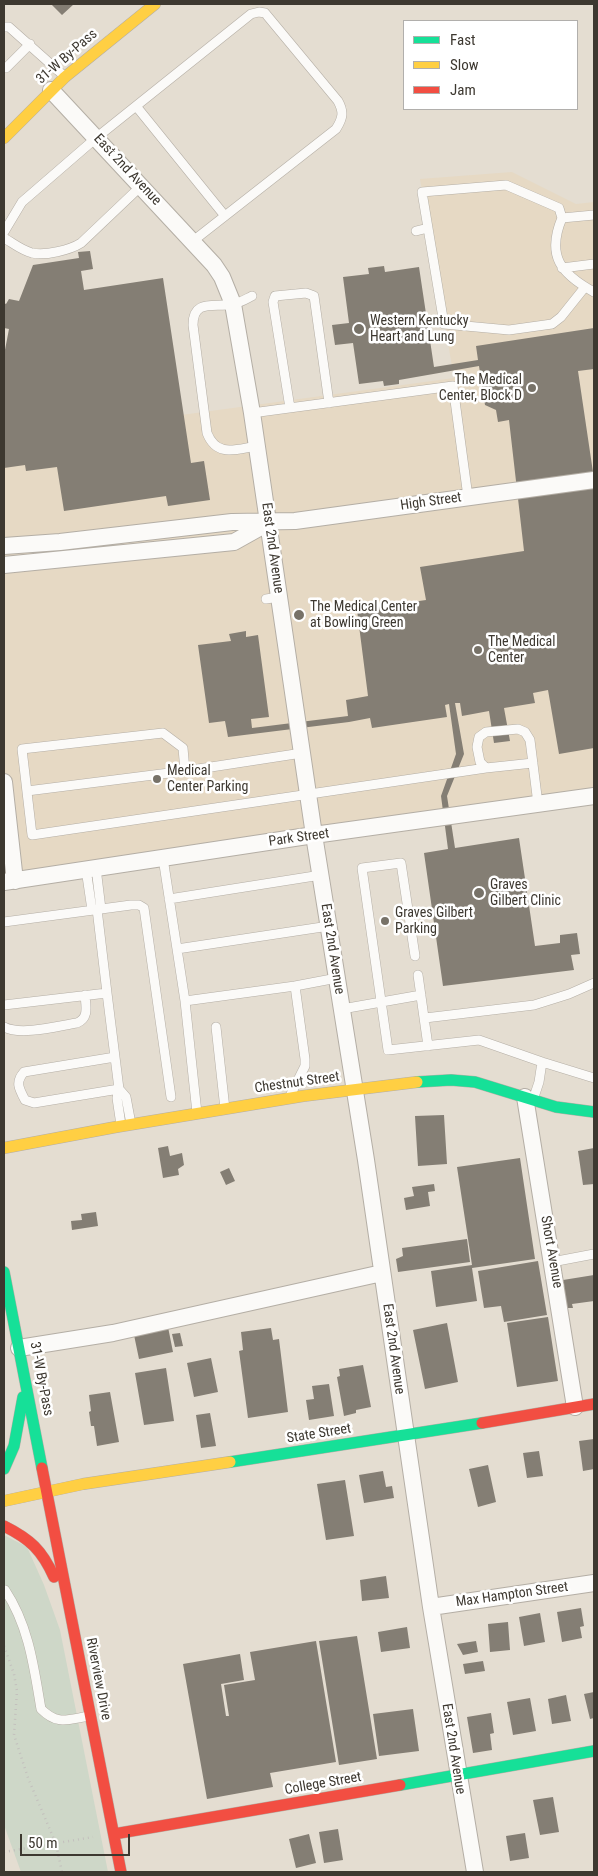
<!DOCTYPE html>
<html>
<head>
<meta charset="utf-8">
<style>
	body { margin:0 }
	#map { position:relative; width:598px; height:1876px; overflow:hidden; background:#e4ddd1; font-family:"Roboto Condensed",sans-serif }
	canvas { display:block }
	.frame { position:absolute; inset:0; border:5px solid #3d3830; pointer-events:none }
	.legend { position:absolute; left:403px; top:20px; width:175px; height:90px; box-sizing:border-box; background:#fff; border:1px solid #b1afac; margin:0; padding:6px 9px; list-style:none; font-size:15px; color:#3d3830 }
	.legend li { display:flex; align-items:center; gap:10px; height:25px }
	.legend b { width:25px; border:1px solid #b1afac }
	.scale { position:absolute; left:20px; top:1834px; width:110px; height:22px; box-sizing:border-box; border:2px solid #3d3830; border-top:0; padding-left:6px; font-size:15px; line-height:18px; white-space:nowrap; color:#3d3830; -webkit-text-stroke:4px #fff; paint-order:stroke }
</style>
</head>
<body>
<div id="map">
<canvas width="598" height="1876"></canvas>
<div class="frame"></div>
<ul class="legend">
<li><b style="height:6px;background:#16e098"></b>Fast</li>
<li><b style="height:6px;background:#ffcf43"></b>Slow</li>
<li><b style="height:6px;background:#f24e42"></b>Jam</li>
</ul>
<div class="scale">50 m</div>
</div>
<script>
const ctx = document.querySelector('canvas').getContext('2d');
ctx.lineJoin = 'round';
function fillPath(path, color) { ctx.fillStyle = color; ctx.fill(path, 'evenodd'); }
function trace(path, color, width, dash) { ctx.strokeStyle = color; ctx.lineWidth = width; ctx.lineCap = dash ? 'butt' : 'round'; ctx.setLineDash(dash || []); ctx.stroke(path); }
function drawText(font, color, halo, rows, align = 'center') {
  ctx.font = font + ' "Roboto Condensed",sans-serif'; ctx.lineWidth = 5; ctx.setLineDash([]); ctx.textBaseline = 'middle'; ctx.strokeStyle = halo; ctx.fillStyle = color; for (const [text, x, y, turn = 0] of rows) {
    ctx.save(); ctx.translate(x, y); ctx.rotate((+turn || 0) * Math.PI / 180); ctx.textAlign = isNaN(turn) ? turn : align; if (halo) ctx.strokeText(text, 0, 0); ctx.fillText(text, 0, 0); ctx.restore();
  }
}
fillPath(new Path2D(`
	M512,172L576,204L594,202V796L15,881L4,790V439L454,378L420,179Z`), '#e6d9c4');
fillPath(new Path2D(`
	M4,1535L27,1547L44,1585L60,1630L108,1872H21L4,1825Z`), '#ced7c8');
fillPath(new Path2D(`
	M51,4H74L62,15Z
	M90,251L93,269L81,271L84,290L163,278L191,463L204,461L210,500L168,506L166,496L64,511L57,467L26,471L25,465L4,468V355L9,329L4,328V303L6,304L9,299L19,301L33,265L79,258L78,252Z
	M384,266L385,272L419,267L434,367L478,360L476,346L594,328V369L578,371L594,479V748L559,754L548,690L533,693L535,703L504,708L510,741L494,743L489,711L462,716L460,703H455L464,754L447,796L455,848L519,838L535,946L560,943V935L577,933L580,954L571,955L574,970L443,986L424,853L448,849L441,796L456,754L449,704L445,705L447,717L372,728L370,718L349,722L228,737L225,721L209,723L198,645L231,641L229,634L246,631V637L258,635L269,717L251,719L252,728L348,716L346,700L368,696L357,610L426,600L420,567L524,551L509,420L498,422L496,410L485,405L479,366L399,380V384L384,386L383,381L359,384L353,343L335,345L332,325L349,323L343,277L369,274L368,268Z
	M444,1115L447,1164L418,1166L415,1116Z
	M168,1146L170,1156L182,1153L184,1165L178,1169L179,1175L163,1178L158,1148Z
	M594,1148V1184L583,1185L578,1151Z
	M520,1158L535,1259L472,1268L477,1301L436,1307L431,1271L472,1265L457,1167Z
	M229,1168L235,1181L226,1185L220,1172Z
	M434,1184L435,1191L428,1192L430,1206L406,1210L404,1198L414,1196L412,1187Z
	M96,1212L98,1226L72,1230L71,1221L82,1220L81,1214Z
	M467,1239L470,1262L398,1272L396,1259L403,1256L402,1248Z
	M538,1261L547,1315L504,1322L501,1306L484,1308L478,1271Z
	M594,1275V1301L572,1304L573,1308H567L563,1280Z
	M548,1317L558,1381L517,1387L507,1323Z
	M447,1323L458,1382L425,1389L413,1330Z
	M168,1327L173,1352L139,1359L134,1335Z
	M271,1328L273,1340L279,1339L288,1412L248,1418L239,1351L243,1350L241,1332Z
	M180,1333L183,1346L175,1347L172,1334Z
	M211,1358L218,1392L194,1397L187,1363Z
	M363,1365L371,1407L356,1410V1413L344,1416L337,1377L340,1376L339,1369Z
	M166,1368L174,1421L144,1425L135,1373Z
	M329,1384L334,1416L309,1420L306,1400L314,1399L312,1386Z
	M110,1392L119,1442L97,1446L94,1426H91L89,1412L91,1411L89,1395Z
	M210,1413L216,1446L201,1448L196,1415Z
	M594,1439V1469L583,1471L579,1441Z
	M539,1451L543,1476L527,1478L523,1453Z
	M488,1465L496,1502L478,1507L469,1469Z
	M383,1471L386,1487L392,1486L394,1498L364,1503L359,1475Z
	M345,1480L354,1536L326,1540L317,1484Z
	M386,1576L389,1598L362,1601L360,1580Z
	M581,1608L584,1626L580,1627L582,1638L562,1642L557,1612Z
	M540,1613L545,1642L524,1646L519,1617Z
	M508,1622L510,1650L490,1652L488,1624Z
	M407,1627L410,1648L381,1652L378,1632Z
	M357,1636L377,1759L339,1765L319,1641Z
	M316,1641L336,1762L270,1773L273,1787L207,1799L183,1664L240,1654L244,1680L221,1684L226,1716H229L224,1685L255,1680L250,1652Z
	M476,1641L478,1652L463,1655L457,1644Z
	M483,1661L485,1671L465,1674L463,1664Z
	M594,1692V1718L590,1719L584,1694Z
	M566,1695L571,1721L552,1724L548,1699Z
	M530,1698L536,1731L513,1735L507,1702Z
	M413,1709L419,1751L379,1756L373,1714Z
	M491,1713L494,1733L490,1734L492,1750L473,1753L467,1717Z
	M553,1797L559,1832L540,1835L533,1800Z
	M338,1829L343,1860L324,1863L319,1832Z
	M525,1833L529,1858L510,1861L506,1836Z
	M309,1834L316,1863L296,1868L289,1839Z`), '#847e74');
const lane = new Path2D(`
	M4,27H9L63,75
	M6,68L30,44
	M136,106L225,216
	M594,215L562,218C546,256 561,274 594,292
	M562,218L559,208L506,185L422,192L444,324L509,330L552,324L561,317L585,287
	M416,231L428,228
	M4,232L22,202L96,138L251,14L259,12L265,13L338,101C344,112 343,118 336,129L193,241
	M4,238C13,243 21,250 32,253C45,256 70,250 81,243L141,186
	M562,268L594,264
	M252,296C246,299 240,303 233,304C215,308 193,298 193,325L207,433C217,458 236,449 257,446
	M290,408L273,302L275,296L306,293L314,296L329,403
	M252,413L453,386L468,497
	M266,599L279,597
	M302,753L185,771L183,748L163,733L22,749L32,835L486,768
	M533,763L486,768L480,762L477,747L479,737L486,732L518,729L525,732L530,740L538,804
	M27,791L185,771
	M163,858L185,1001L295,986L305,1059V1066L290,1096
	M96,868L101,909
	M86,869L92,910
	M169,899L321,875
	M4,922L131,905H139L144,908L171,1097
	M177,949L329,926
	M415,956L401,863L362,868L388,1050L479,1040L542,1062L594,1078
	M418,975L428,1046
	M295,986L337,978
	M107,993L119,1089L34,1103L25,1100C19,1089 15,1082 24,1072L115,1057
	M185,1001L197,1113
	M4,1005L107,993L97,909
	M342,1009L421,995
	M425,1018L534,1005L569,994L594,983
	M4,1027C21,1036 58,1026 77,1023C89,1018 86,1007 85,995
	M216,1027L225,1109
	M533,1100L539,1082L542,1062
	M121,1125L117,1098L119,1089L126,1097L131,1124
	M552,1262L594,1254
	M5,1590C29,1626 34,1668 41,1709C58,1726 68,1719 90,1716`);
const street = new Path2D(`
	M51,90L214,265L222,277L233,304L252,413L314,835L366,1160L431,1607L475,1872
	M4,546L60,542L232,522L295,521L594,480
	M4,565L234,542L268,523
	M4,782L15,881
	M4,882L314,835L594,796
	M525,1097L575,1407
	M19,1348L113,1333L382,1273
	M431,1607L594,1583`);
const fast = new Path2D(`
	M417,1082L451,1080L475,1082L556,1107L594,1112
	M4,1272L42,1468
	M230,1462L482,1423
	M4,1469L14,1446L23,1397
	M400,1785L594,1751`);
const slow = new Path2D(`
	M4,138L65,77L155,4
	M4,1148L116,1127L303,1096L417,1082
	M4,1501L83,1484L230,1462`);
const jam = new Path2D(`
	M482,1423L594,1404
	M42,1468L121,1872
	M4,1526C30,1539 42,1550 54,1577
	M114,1834L400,1785`);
trace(lane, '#b4aea5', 10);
trace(street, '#b4aea5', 18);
trace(fast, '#b4aea5', 12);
trace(slow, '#b4aea5', 12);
trace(jam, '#b4aea5', 12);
trace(new Path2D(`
	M4,1646L14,1674L17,1691L14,1735L28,1778L56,1844L62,1872
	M4,1852L93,1837`), '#c3c0bd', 2.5, [1, 4]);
trace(lane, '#fbfaf8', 9);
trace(street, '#fbfaf8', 16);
trace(fast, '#16e098', 11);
trace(slow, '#ffcf43', 11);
trace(jam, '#f24e42', 11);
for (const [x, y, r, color] of [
	[359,329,6,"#777268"],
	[532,388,5,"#777268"],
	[299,615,6,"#777268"],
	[478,650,5,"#777268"],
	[157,779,5,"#777268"],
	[479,893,6,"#777268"],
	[385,921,5,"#777268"]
]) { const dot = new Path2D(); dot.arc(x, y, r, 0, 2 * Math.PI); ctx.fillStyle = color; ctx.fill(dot); trace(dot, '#fff', 2); }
drawText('14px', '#3d3830', '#fff', [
	["31-W By-Pass",67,57,-41],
	["East 2nd Avenue",127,170,47],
	["High Street",431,502,-8],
	["East 2nd Avenue",272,548,82],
	["Park Street",299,838,-8],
	["East 2nd Avenue",332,949,81],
	["Chestnut Street",297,1083,-8],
	["Short Avenue",551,1252,80],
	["East 2nd Avenue",393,1349,82],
	["31-W By-Pass",41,1379,79],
	["State Street",319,1434,-9],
	["Max Hampton Street",512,1595,-8],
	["Riverview Drive",98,1679,79],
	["East 2nd Avenue",453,1749,81],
	["College Street",323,1784,-10]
]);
drawText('14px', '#3d3830', '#fff', [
	["Western Kentucky",370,321],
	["Heart and Lung",370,337],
	["The Medical",522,380,"right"],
	["Center, Block D",522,396,"right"],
	["The Medical Center",310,607],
	["at Bowling Green",310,623],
	["The Medical",488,642],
	["Center",488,658],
	["Medical",167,771],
	["Center Parking",167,787],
	["Graves",490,885],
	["Gilbert Clinic",490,901],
	["Graves Gilbert",395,913],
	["Parking",395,929]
], 'left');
</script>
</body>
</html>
